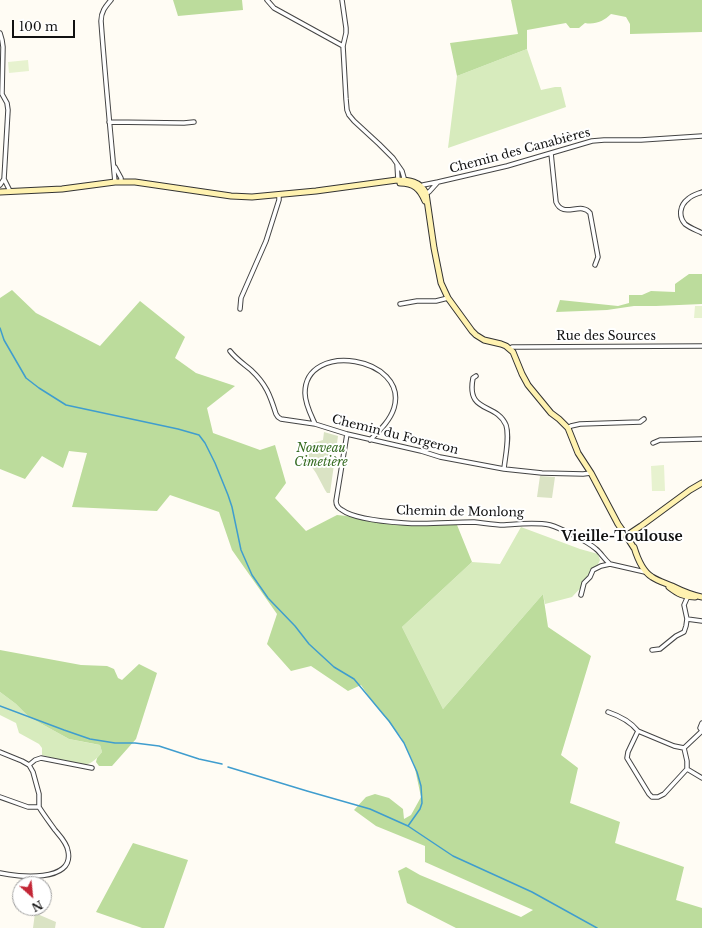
<!DOCTYPE html>
<html>
<head>
<meta charset="utf-8">
<style>
	body { margin:0 }
	#map { position:relative; width:702px; height:928px; overflow:hidden; background:#fffcf4; font-family:"Libre Baskerville",serif }
	canvas { display:block }
	.north { position:absolute; left:12px; top:876px; width:40px; height:40px; box-sizing:border-box; background:#fff; border:1px solid #a0a0a0; border-radius:50%; rotate:153deg; font-size:11px; font-weight:700; line-height:16px; text-align:center; color:#111 }
	.north::after { content:''; display:block; margin:auto; width:14px; height:18px; background:#c32636; clip-path:polygon(50% 0,100% 100%,50% 72%,0 100%) }
	.scale { position:absolute; left:12px; top:20px; width:63px; height:18px; box-sizing:border-box; border:2px solid #111; border-top:0; padding-left:5px; font-size:12px; line-height:14px; white-space:nowrap; color:#111; -webkit-text-stroke:3px #fff; paint-order:stroke }
</style>
</head>
<body>
<div id="map">
<canvas width="702" height="928"></canvas>
<div class="north">N</div>
<div class="scale">100 m</div>
</div>
<script>
const ctx = document.querySelector('canvas').getContext('2d');
ctx.lineJoin = 'round';
function fillPath(path, color) { ctx.fillStyle = color; ctx.fill(path, 'evenodd'); }
function trace(path, color, width, dash) { ctx.strokeStyle = color; ctx.lineWidth = width; ctx.lineCap = dash ? 'butt' : 'round'; ctx.setLineDash(dash || []); ctx.stroke(path); }
function drawText(font, color, halo, rows, align = 'center') {
  ctx.font = font + ' "Libre Baskerville",serif'; ctx.lineWidth = 4; ctx.setLineDash([]); ctx.textBaseline = 'middle'; ctx.strokeStyle = halo; ctx.fillStyle = color; for (const [text, x, y, turn = 0] of rows) {
    ctx.save(); ctx.translate(x, y); ctx.rotate((+turn || 0) * Math.PI / 180); ctx.textAlign = isNaN(turn) ? turn : align; if (halo) ctx.strokeText(text, 0, 0); ctx.fillText(text, 0, 0); ctx.restore();
  }
}
fillPath(new Path2D(`
	M527,49L541,90L555,87H561L566,107L448,148L457,76Z
	M521,527L580,549L598,554L600,560L593,575L572,597L545,604L543,594L443,709L402,627L472,562L500,564Z
	M0,692L16,704L29,717L69,739L94,744L100,745L102,752C97,758 93,763 85,765C79,766 50,757 42,755V748L39,744L19,733L16,723L0,715Z`), '#d7ebbd');
fillPath(new Path2D(`
	M173,0H242L243,10L178,16Z
	M511,0H702V32L630,34V24L626,17L611,14C604,21 595,25 585,23L579,28H570L566,23L527,30V49L457,76L450,43L518,34Z
	M689,274H702V304L656,306H634L607,310L556,312L560,300L618,306L629,303V295H642L651,291L675,292V284Z
	M12,290L36,313L100,346L140,301L185,337L175,358L196,373L235,386L207,408L213,433L260,450L275,445L286,483L275,498L306,531L337,515L406,522L455,520L472,562L402,627L443,709L543,594L548,627L591,656L561,755L578,768L570,803L620,822L615,843L684,867L676,900L702,908V928H456L407,903L398,871L406,867L420,875L521,917L533,910L425,862V846L376,826L354,810L366,797L375,794L389,798L403,809L404,819L411,815L421,797L414,764L401,737L372,701L361,685L348,691L311,666L291,671L267,644L277,614L232,550L219,512L170,495L157,511L72,507L87,453L69,451L63,468L42,456L25,479L0,469V298Z
	M0,650L81,665L107,666L114,669L118,678L122,680L139,664L157,673L136,739L112,766H99L96,762L97,758L102,752L100,745L69,739L29,717L16,704L0,692Z
	M133,843L188,860L164,928H142L96,912Z`), '#bcdc9c');
fillPath(new Path2D(`
	M324,432L338,436L330,493H327L325,490L316,473L302,453L313,443L323,440Z
	M540,476L555,477L552,498L537,497Z
	M35,913L56,922L55,928H33Z`), '#dae3c4');
fillPath(new Path2D(`
	M28,60L29,71L9,73L8,62Z
	M695,306H702V318H694Z
	M664,465L665,491H652L651,466Z`), '#e7f2cf');
trace(new Path2D(`
	M0,328L4,340L26,378L39,388L66,405L178,429L199,435L205,443L215,463L228,495L232,507L241,550L252,575L268,598L295,626L309,644L334,667L354,679L383,714L389,721L404,743L417,772L421,786L422,803L420,809L408,826L453,856L532,892L597,928
	M0,706L64,730L90,739L115,743H135L159,746L199,759L222,764
	M228,767L307,791L370,809L408,826`), '#3f9dce', 1.5);
const street = new Path2D(`
	M111,0C105,7 101,12 101,21C105,75 110,128 115,182
	M267,0L274,8L343,46
	M342,0L346,28V33L343,46L346,99L347,110L349,115L354,121L379,144L393,158L402,171L404,178L402,181
	M0,33L2,40L3,47L2,94L7,103L8,110L4,179L0,185
	M109,122L184,123L194,122
	M551,153L556,202C563,219 581,201 590,213L598,257L595,265
	M397,164L398,180
	M115,167L121,178V181
	M4,179L9,189V192
	M438,182L507,166L592,141L604,140H641L702,136
	M420,188L423,185L438,182L429,192L425,193
	M702,192C697,194 692,195 688,199C680,205 678,216 685,224C690,228 696,230 702,233
	M400,304L417,301H436L448,298
	M240,309L241,298L266,241L279,200V195
	M510,349L512,347H521L702,346
	M230,351C236,359 244,364 251,370C266,384 270,395 276,414L278,417L281,419L315,424L347,434L421,451L440,457L504,469L542,473L583,474L591,473
	M476,376L473,378C466,414 496,402 506,425C510,437 505,457 504,469
	M315,424C311,415 305,404 305,393C305,340 409,357 394,408C390,421 379,431 370,440
	M568,428L571,426L580,424L640,422L644,419
	M347,434L336,501C336,505 338,508 342,510C354,519 389,522 404,523C427,525 451,522 474,522C484,523 494,525 504,525C519,524 535,522 550,525C560,528 587,541 596,549C601,553 604,559 610,564L645,572
	M653,443L660,440H664L702,439
	M581,595L584,583L590,577L593,570L601,566L610,564
	M687,619L702,621
	M652,650L660,649L676,636L684,632L686,626L687,619L684,605L688,596
	M608,712C620,716 630,721 638,731
	M702,723L700,728L702,731
	M684,748L674,746L638,731L628,752L627,758L649,794L652,797H658L664,794L687,769V761L684,748L702,731
	M0,752L22,761L29,765L33,772L39,794V807
	M29,765L35,760L41,758L92,768
	M687,769L702,778
	M0,797L28,807H39
	M0,873C17,877 75,883 68,851C67,843 60,836 55,830C50,823 44,815 39,807`);
const secondary = new Path2D(`
	M400,183C414,183 420,189 425,201
	M0,192L62,189L115,182H135L231,196L252,197L316,191L397,180C409,180 420,181 426,193L434,248L441,283L448,298L472,331L476,335L484,340L501,344L506,346L513,352L522,374L528,385L551,413L559,419L568,428L578,453L591,473L618,524L625,534L634,548
	M626,536L641,526L690,490L702,483
	M634,547C637,557 642,571 652,577C658,581 665,583 672,586C682,591 691,595 702,597
	M669,587C678,594 684,597 695,597`);
trace(street, '#444', 5.5);
trace(secondary, '#333', 7);
trace(street, '#fff', 3.5);
trace(secondary, '#fff2b0', 5);
drawText('12px', '#111', '#fff', [
	["Chemin des Canabières",520,151,-15],
	["Rue des Sources",606,337],
	["Chemin du Forgeron",395,435,14],
	["Chemin de Monlong",460,512,1]
]);
drawText('italic 12px', '#336a1f', '#fff', [
	["Nouveau",321,449],
	["Cimetière",321,463]
]);
drawText('bold 14px', '#111', '#fff', [
	["Vieille-Toulouse",622,537]
]);
</script>
</body>
</html>
